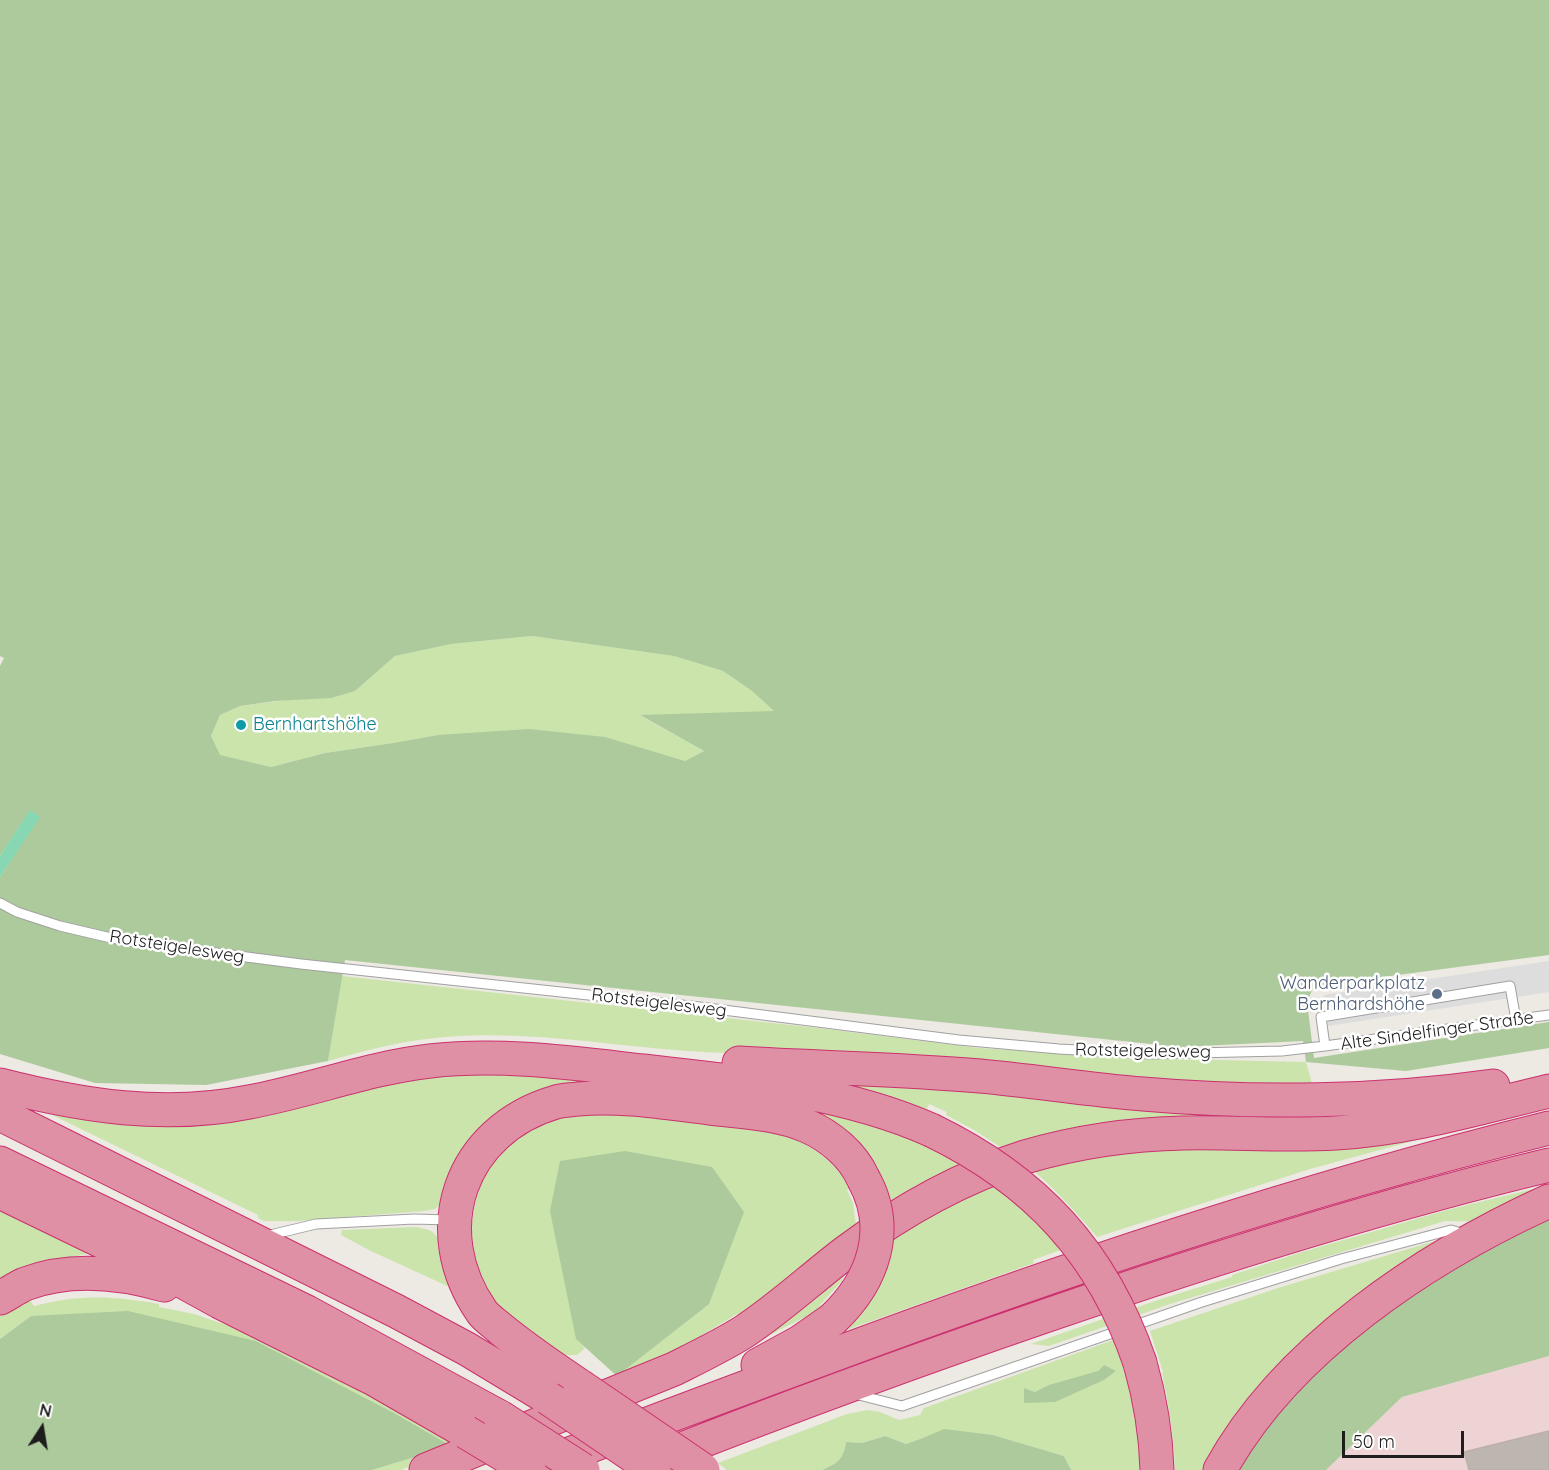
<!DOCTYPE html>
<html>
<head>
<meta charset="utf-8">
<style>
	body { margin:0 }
	#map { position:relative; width:1549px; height:1470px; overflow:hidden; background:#ede9e3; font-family:Quicksand,sans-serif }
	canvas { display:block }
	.north { position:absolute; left:12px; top:1398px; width:60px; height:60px; -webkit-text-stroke:4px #fff; paint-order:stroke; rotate:12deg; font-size:16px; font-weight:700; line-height:24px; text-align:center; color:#1d1d1d }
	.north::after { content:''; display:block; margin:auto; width:21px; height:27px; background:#1d1d1d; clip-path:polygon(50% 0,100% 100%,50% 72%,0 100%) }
	.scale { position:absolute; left:1342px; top:1431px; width:122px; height:27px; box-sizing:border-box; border:3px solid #1d1d1d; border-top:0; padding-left:8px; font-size:18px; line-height:21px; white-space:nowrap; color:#1d1d1d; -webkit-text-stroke:4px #fff; paint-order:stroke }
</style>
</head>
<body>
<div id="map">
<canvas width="1549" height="1470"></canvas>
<div class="north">N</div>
<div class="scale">50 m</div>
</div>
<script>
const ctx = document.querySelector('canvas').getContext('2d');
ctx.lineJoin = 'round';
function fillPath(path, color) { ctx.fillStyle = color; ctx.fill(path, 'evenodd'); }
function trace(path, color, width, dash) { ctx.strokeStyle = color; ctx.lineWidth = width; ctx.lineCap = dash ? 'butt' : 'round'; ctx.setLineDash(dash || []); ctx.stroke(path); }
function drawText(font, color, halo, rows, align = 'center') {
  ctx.font = font + ' Quicksand,sans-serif'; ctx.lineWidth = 5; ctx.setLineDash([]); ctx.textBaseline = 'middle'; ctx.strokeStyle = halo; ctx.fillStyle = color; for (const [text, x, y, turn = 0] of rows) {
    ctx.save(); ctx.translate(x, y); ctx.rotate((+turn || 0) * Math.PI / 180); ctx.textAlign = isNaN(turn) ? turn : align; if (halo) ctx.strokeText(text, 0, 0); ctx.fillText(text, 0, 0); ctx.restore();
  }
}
fillPath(new Path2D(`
	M1549,1356V1470H1326L1402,1397Z`), '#edd3d4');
fillPath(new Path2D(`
	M532,636L674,656L723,671L752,691L775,712L641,716L704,751L685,761L438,735L393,743L325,753L271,767L219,755L211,736L220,715L240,706L355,691L395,656L451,644Z
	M342,976L818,1028L979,1048L1123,1058L1306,1062L1313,1087L1287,1088L770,1054C743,1053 715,1053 687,1051C607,1045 526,1030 445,1037C405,1040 367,1050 328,1061Z
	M515,1071L754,1096L906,1132L969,1167L894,1206L877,1168L873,1171L853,1145L576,1088L435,1209L424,1211L297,1221H264L258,1218V1215L44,1111L403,1079Z
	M814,1078L1444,1106L1008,1152L974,1130L946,1115L947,1112L929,1104L927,1109L866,1089Z
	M1531,1110L1420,1139L1310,1169L1097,1237C1075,1211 1053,1187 1027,1165L1036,1163Z
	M582,1113C617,1113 652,1116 687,1122C733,1129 785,1125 823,1156C834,1166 843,1175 849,1188L847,1190L853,1203L857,1232L749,1320L737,1314L702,1335L703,1349L621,1380L576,1339L585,1348L577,1355C572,1355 564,1356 559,1355C552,1353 533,1335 526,1330C520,1325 514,1320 508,1315C474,1282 463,1233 480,1188C487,1167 503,1147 522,1135C540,1122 561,1118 582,1113Z
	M988,1179L1014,1198L1063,1249L1033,1260L1034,1263L830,1336L890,1237Z
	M1549,1185L1491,1222L1445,1221L1170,1304L1049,1346L1031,1344L1161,1299L1232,1277V1275L1302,1252L1447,1210Z
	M0,1209L90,1253L37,1265L0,1283Z
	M416,1227C421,1228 427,1229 431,1231C445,1240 451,1274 456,1290L371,1251L341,1235L342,1230Z
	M1445,1238L1213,1470H1175C1174,1435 1169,1407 1162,1373L1163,1372L1150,1331L1281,1287Z
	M847,1270L841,1282L820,1305L821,1307L813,1313L766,1337L740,1353Z
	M26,1295L34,1306C79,1294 114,1296 159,1304V1307L194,1314L244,1331L295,1351L463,1445L401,1470H372L450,1446L396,1414L256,1341L31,1316L0,1339V1312Z
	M1116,1339L1132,1380L1142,1470H1071L1064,1456L993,1435L970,1433L923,1438L906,1444L885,1436L862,1443L846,1442C843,1460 838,1463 822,1470H727L718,1463L847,1414L868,1410L880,1412L899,1420L920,1415L924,1408ZM1104,1365V1380L1090,1386L1025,1403L1024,1388L1035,1392L1098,1371Z`), '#cbe4ac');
fillPath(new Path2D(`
	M0,0H1549V955L1314,986L1307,1002L1314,1058L1549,1022V1048L1406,1071L1306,1062L1303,1041L1180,1047L345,960L328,1061L206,1085L95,1083L0,1054V877L39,817L30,811L0,856V666L4,658L0,656ZM532,636L674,656L723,671L752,691L774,711L640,715L704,751L685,761L605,737L529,729L438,735L393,743L325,753L271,767L220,755L211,736L220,715L240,706L275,701L331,698L355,691L395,656L451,644Z
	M625,1151L712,1167L744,1212L709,1304L617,1376L576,1339L550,1211L560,1161Z
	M1549,1209V1356L1402,1397L1326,1470H1229L1337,1342Z
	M128,1311L256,1341L396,1414L451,1446L372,1470H0V1339L31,1316Z
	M1104,1365L1116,1371L1104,1380L1055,1402L1024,1403V1388L1035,1392L1049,1385L1098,1371Z
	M944,1429L993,1435L1064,1456L1071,1470H822C838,1463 843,1460 846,1442L862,1443L885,1436L906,1444L923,1438Z`), '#acca9b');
fillPath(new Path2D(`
	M30,810L40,817L0,877V856Z`), '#87d7b3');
fillPath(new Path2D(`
	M1549,961V992L1328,1026L1324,995Z`), '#ddd');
const building = new Path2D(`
	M1549,1431V1470H1469L1464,1452Z`);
fillPath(building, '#bdb5b0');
trace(building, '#beafa7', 1.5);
const service = new Path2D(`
	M0,903L17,912L60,926L111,938L169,947L301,964L700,1007L959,1040L1059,1049L1150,1054L1282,1051L1325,1046L1549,1015
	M1325,1046L1321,1017L1510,986L1516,1020
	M266,1236L316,1224L414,1219L449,1220
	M855,1394L902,1406L1202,1302L1341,1259L1451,1230L1465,1234`);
const motorway = new Path2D(`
	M739,1063C820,1068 900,1069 980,1076C1035,1081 1089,1090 1143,1094C1257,1104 1380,1102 1493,1086
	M0,1085C82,1106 165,1119 249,1102C310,1091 368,1068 430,1061C501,1053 572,1063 643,1071C741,1082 840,1090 931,1130
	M0,1114L396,1311L467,1349L548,1398
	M0,1163L307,1312L500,1417
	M0,1192L169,1274L220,1302L374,1379L466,1432
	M0,1298C8,1294 16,1288 25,1284C70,1267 118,1272 164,1285
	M1140,1363C1150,1398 1156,1433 1157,1470
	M758,1365L800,1342L833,1319
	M580,1386C553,1368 527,1350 502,1330C496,1324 487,1319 482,1312C425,1230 460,1130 556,1102C563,1100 571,1100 578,1099C622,1095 667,1103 710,1108C742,1112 777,1113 807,1126C830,1136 853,1155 863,1178
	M654,1460C783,1409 914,1361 1045,1316C1211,1259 1378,1206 1549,1165
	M539,1466C630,1430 722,1396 814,1362C1055,1272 1299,1190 1549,1128
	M426,1470L674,1369C698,1357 723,1345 745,1331C781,1307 812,1278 846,1252C901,1211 959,1178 1025,1157C1076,1142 1130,1134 1184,1133C1235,1132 1285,1136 1336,1133C1408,1129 1478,1108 1549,1091
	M1220,1470C1286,1349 1426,1257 1549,1201`);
trace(service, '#a1a1a1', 11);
trace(motorway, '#cb316f', 35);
trace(service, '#fff', 9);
trace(motorway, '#df90a4', 33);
const motorwayBridge = new Path2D(`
	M931,1130C1035,1180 1103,1253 1140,1363
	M833,1319C873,1281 892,1229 863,1178
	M580,1386L703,1470
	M548,1398L654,1470
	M500,1417L583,1470
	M466,1432L529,1470`);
trace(motorwayBridge, '#cb316f', 35, []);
trace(motorwayBridge, '#df90a4', 33);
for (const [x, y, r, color] of [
	[241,725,6,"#0f9aa8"],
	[1437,994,6,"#5c6f8a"]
]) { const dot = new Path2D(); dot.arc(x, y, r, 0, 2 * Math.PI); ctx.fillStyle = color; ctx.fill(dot); trace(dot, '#fff', 2); }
drawText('18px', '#0d838f', '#fff', [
	["Bernhartshöhe",253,725]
], 'left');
drawText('18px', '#1d1d1d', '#fff', [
	["Rotsteigelesweg",177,947,9],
	["Rotsteigelesweg",659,1003,7],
	["Alte Sindelfinger Straße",1437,1031,-8],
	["Rotsteigelesweg",1143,1051,1]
]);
drawText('18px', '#4e5e75', '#fff', [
	["Wanderparkplatz",1425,984],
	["Bernhardshöhe",1425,1005]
], 'right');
</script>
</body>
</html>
